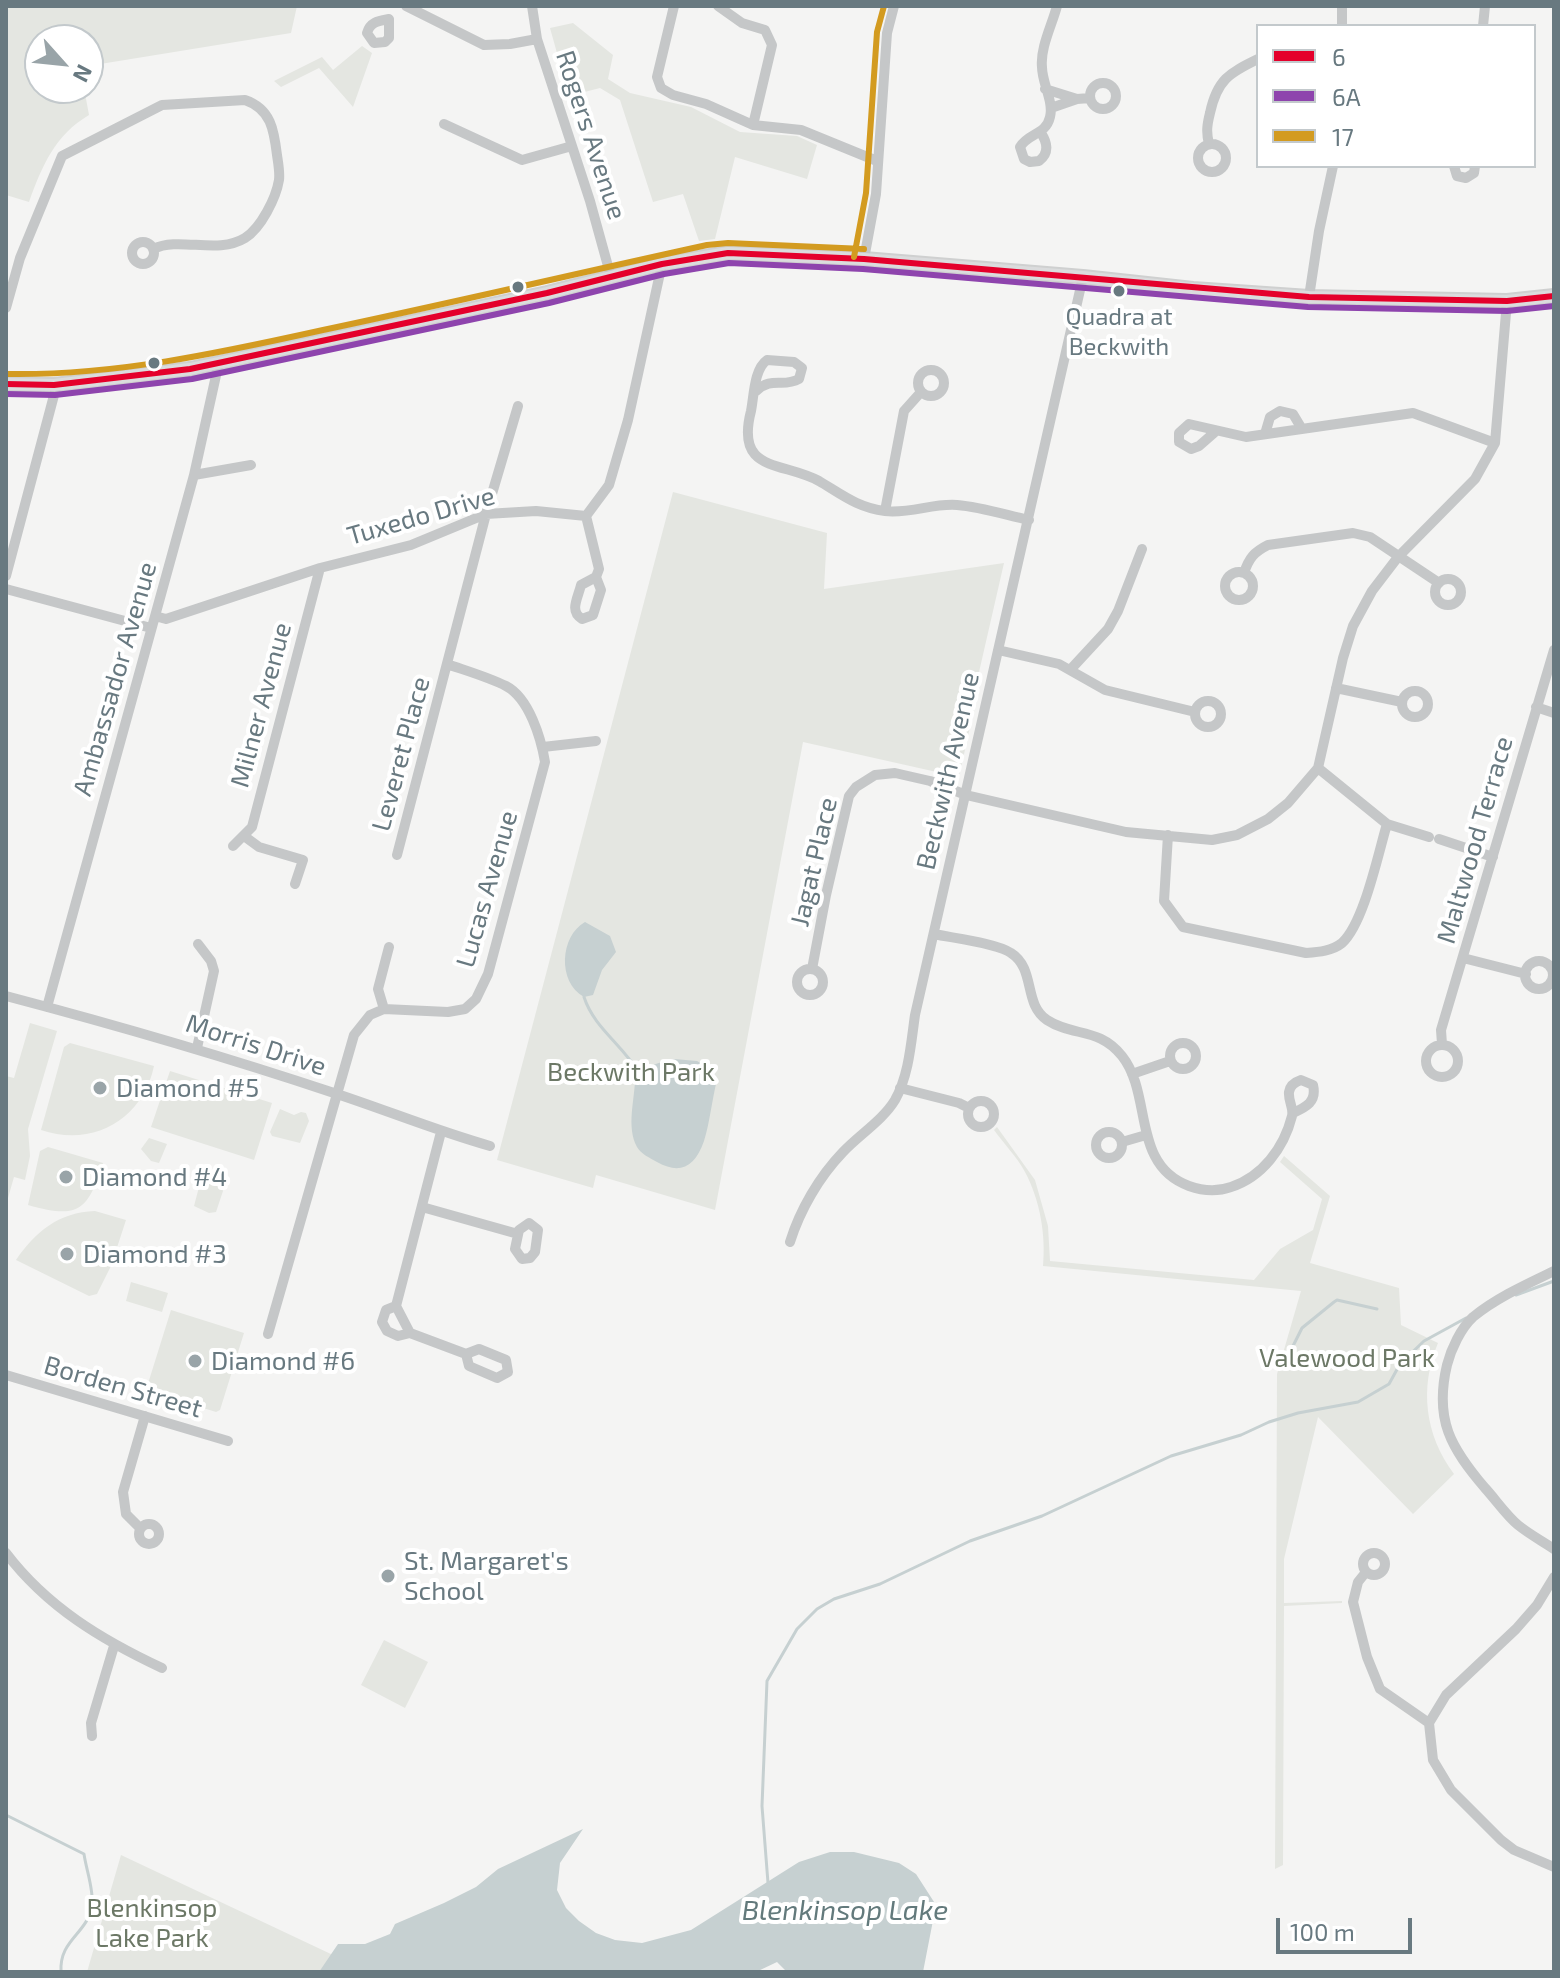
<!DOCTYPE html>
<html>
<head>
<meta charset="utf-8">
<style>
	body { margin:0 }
	#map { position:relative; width:1560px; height:1978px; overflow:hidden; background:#f4f4f3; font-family:"Exo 2",sans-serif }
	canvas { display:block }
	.frame { position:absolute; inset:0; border:8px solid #687980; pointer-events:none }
	.legend { position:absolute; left:1256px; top:24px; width:280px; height:144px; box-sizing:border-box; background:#fff; border:2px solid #c3c9cc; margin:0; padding:10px 14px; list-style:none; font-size:24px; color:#687980 }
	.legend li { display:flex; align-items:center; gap:16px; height:40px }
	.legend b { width:40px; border:2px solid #c3c9cc }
	.north { position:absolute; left:24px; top:24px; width:80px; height:80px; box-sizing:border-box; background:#fff; border:2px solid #c3c9cc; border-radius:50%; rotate:117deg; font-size:22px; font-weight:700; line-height:32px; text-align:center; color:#687980 }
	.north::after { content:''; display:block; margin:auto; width:28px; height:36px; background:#99a4a8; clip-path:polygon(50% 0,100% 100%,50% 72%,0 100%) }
	.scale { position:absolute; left:1276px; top:1918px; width:136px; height:36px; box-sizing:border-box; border:4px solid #687980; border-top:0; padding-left:10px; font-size:24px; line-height:28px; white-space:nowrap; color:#687980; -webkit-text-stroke:6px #fff; paint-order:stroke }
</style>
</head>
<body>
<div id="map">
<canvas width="1560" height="1978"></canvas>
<div class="frame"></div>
<ul class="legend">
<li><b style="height:10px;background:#e4002b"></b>6</li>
<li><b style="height:10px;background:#8e44ad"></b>6A</li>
<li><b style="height:10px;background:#d39b20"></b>17</li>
</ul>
<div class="north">N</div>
<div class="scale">100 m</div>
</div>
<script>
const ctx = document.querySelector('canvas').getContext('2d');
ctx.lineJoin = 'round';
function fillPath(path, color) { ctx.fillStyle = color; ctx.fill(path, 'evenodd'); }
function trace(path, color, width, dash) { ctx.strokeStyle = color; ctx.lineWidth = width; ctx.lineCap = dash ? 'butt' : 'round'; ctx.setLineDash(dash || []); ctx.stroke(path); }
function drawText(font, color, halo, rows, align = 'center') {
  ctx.font = font + ' "Exo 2",sans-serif'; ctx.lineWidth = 8; ctx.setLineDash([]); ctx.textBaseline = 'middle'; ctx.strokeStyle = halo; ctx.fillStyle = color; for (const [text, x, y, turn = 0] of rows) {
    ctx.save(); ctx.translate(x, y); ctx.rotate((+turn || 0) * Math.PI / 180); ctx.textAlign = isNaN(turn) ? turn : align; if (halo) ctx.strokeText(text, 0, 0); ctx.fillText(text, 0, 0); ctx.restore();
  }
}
fillPath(new Path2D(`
	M6,6H297L291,33L88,66V40H40V88H84L89,115C55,135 42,166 29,202L6,195Z
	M573,23L613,55L608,79L630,93L691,107L740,132L797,136L817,145L807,179L735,157L715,239L699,241L683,194L653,202L620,100L600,88L569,96L550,28Z
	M362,46L372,53L353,107L319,68L281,87L274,81L322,57L333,70Z
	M673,492L827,533L824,589L1004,563L974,694L977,695L959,777L803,742L715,1210L596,1175L593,1188L497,1160Z
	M30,1023L57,1031L28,1129L30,1156L25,1180L14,1177L6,1205V1076L14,1078Z
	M70,1043L154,1066C143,1119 93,1148 41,1130L64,1047Z
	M170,1071L272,1103L254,1160L151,1127Z
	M280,1109L294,1115L301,1112L306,1113L309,1121L300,1143L272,1136L270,1132Z
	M997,1127L1035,1180L1048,1226L1050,1261L1254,1280L1280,1249L1313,1230L1322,1199L1280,1162L1284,1156L1330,1196L1310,1263L1399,1288L1401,1325L1438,1343C1419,1388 1425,1435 1454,1474L1413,1514L1318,1417L1284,1559V1603L1342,1601V1603L1284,1606L1283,1865L1275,1869L1277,1374L1301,1291L1043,1266C1046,1235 1040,1200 1025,1172C1017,1157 1004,1144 994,1130Z
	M149,1138L167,1144L159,1163L151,1161L141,1149Z
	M48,1147L103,1163C88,1212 77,1219 28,1205L40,1151Z
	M203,1177L220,1184L223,1191L216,1212L209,1213L194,1206L199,1187L192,1181Z
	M95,1211L126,1220L111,1266L97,1294L89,1296L16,1260C35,1232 59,1212 95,1211Z
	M131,1282L168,1293L162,1312L126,1301Z
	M171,1310L244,1333L220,1410L216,1412L146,1390Z
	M384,1640L428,1662L405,1708L361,1685Z
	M121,1855L369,1972H87Z`), '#e4e6e1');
fillPath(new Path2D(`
	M585,922L610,936L616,952L602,970L593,995L584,997C557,982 560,936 585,922Z
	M674,1059L697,1061L713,1070L717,1080C712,1099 710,1122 704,1141C695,1167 680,1175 657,1162C650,1158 641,1154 637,1147C626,1126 635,1100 635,1078C644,1065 660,1063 674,1059Z
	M583,1829L560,1863L557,1890L566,1908L579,1921L596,1933L615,1940L642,1943L691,1930L799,1862L830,1852H854L899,1863L916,1874L936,1905L923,1972H787L777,1962L756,1972H319L338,1944H365L390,1934L395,1924L444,1903L476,1887L498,1869Z`), '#c6d0d1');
trace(new Path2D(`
	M584,997C594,1028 623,1045 639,1073
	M1516,1295L1554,1281
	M1285,1362L1302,1328L1334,1302L1337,1300L1377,1309
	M6,1815L84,1854C86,1869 94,1890 92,1905C88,1934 59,1939 61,1972
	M768,1883L762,1806L767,1681L797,1629L817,1609L834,1599L880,1584L970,1541L1042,1516L1171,1456L1241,1435L1269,1422L1298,1413L1358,1402L1389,1384L1400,1364L1424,1341L1466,1318`), '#c6d0d1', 3);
const major = new Path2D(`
	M6,384L54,385L190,369L547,293L662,264L728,253L864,259L1083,277L1193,289L1309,297L1507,301L1554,296`);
trace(major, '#cfd0d0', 16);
trace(new Path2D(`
	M406,6L484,45L510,44L537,39
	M532,6L537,39L590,201L611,277
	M674,6L657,77L661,88L673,95L706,104L753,125L801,130L877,161
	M718,6L742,23L765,30L772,45L753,125
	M1342,6V26
	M389,19V38L385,42L374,43L367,33C370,22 378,21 389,19Z
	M1483,26L1485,6
	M1090 96a13 13 0 1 1 26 0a13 13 0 1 1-26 0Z
	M1045,89L1077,99
	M1051,108L1077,99L1090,98
	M444,124L522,160L572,146
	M1041,133C1047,142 1050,153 1039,161L1030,162L1024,159L1020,147C1028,133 1046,135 1050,117C1054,102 1042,83 1042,67C1040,48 1052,25 1057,6
	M1209,144C1206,132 1207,125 1210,113C1217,80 1229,73 1258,59
	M1198 158a14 14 0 1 1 28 0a14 14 0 1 1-28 0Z
	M1454,166L1457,176L1466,178L1474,173L1475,166
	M132 253a11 11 0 1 1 22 0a11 11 0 1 1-22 0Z
	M864,259L876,194L887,33L894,6
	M1309,297L1319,231L1333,166
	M6,308L20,258L62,156L162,105L245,100C271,109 274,130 277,155C278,162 280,172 279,180C276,198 261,228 245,238C217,255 180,236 153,249
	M918 383a13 13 0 1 1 26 0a13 13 0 1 1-26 0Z
	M756,391C772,376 783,388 799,379L802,368L794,362L767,360C754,369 754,396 751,411C735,473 782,461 819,481C841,494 858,508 885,511C910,514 933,503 957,505C981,507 1006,515 1029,520
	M1215,432L1199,446L1191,449L1179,442V433L1189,424L1246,437L1413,413L1495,443
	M1265,434L1270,417L1280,411L1293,414L1302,429
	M194,475L251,465
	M885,511L904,411L921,392
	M586,516L599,569L596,577L601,590L593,615L582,619C569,611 578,598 581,585L596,577
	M1225 586a14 14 0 1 1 28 0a14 14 0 1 1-28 0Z
	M1244,573C1249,558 1254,552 1268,545L1353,533L1370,537L1439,583
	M6,576L57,384
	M1435 592a13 13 0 1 1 26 0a13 13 0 1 1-26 0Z
	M6,589L151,628
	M155,616L166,619L320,568L411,545L486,514L536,511L586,516L609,485L628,420L662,264
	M998,650L1059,664L1105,690L1195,712
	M1071,669L1108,629L1118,611L1142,549
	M1336,688L1402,702
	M1402 704a13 13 0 1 1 26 0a13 13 0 1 1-26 0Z
	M1195 714a13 13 0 1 1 26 0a13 13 0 1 1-26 0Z
	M1536,707L1554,713
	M543,747L596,741
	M1318,768L1387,824L1429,837
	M1168,835L1164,901L1183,927L1306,953C1319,952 1332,951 1342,943C1364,923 1378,854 1387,824
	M244,836L259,847L303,860L295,884
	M1439,839L1493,857
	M233,846L252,827L320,568
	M397,855L486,514L518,406
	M934,934C952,938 997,943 1011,953C1036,969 1023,1004 1047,1020C1073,1037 1099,1027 1122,1056C1153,1095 1131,1165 1189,1186C1203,1191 1217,1192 1231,1187C1262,1177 1284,1148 1292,1116C1294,1108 1288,1101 1289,1092C1290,1085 1295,1082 1301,1080L1313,1085C1317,1102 1306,1107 1293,1113
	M1463,958L1526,974
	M1525 975a14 14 0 1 1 28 0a14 14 0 1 1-28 0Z
	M797 982a13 13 0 1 1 26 0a13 13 0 1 1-26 0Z
	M812,969L826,895L849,796L856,787L875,775L895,773L930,781L966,795L1126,832L1212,840L1237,835L1268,819L1288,803L1318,768L1343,658L1353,626L1372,591L1398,557L1475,479L1495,443L1507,301
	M6,996C116,1025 226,1057 334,1093C386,1110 437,1131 490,1146
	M47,1007L194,475L219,362
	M384,1009L378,989L389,947
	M1170 1056a13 13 0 1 1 26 0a13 13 0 1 1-26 0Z
	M1442,1044L1441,1030L1554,650
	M1426 1061a16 16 0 1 1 32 0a16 16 0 1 1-32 0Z
	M197,1048L214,971L211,961L198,944
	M1132,1074L1170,1061
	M900,1088L959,1103L969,1108
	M968 1114a13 13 0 1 1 26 0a13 13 0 1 1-26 0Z
	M1096 1145a13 13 0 1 1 26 0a13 13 0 1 1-26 0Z
	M1122,1142L1146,1135
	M422,1207L518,1234
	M529,1223L538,1230L535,1252L530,1258L522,1259L515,1249L519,1230Z
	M790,1242C800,1210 819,1177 843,1152C859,1135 883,1120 895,1100C909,1075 911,1043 915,1015L1083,277
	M1554,1271C1527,1284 1496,1298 1473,1317C1461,1328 1451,1349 1447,1365C1434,1420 1451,1448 1485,1488C1496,1500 1506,1515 1518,1525C1529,1534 1542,1541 1554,1549
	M396,1306L386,1310L382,1322L387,1331L398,1336L410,1333L396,1306L441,1132
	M410,1333L466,1354L479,1349L506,1360L508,1372L497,1378L469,1366L466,1354
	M268,1334L354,1035L370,1015L384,1009L448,1012L465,1009L476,999L488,974L545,762C541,738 529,698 506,686C488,677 467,671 447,664
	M6,1375L228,1441
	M139 1534a10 10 0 1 1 20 0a10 10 0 1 1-20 0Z
	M140,1528L126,1514L123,1492L145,1416
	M6,1553C47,1607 102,1640 162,1668
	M1363 1564a11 11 0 1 1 22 0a11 11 0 1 1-22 0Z
	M1366,1572L1358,1582L1353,1602L1367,1657L1380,1689L1429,1723
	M1554,1577L1537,1605L1516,1629L1446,1695L1429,1723L1433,1760L1451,1790L1501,1840L1514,1850L1554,1867
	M92,1736L91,1723L114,1646`), '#c5c7c8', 10);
trace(major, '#dbdcdd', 12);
trace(new Path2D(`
	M6,384L54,385L190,369L547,293L662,264L728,253L864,259L1309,297L1507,301L1554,296`), '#e4002b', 6);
trace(new Path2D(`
	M6,394L55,395L192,379L549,303L664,274L729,263L863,269L1308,307L1507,311L1554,306`), '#8e44ad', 6);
trace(new Path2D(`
	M854,257L866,193L877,32L884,6
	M6,374C114,376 219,353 323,330C451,303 579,273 707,245L728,243L864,249`), '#d39b20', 6);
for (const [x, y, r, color] of [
	[518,287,7,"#687980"],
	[1119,291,7,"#687980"],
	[154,363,7,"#687980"],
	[100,1088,8,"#99a4a8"],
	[66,1177,8,"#99a4a8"],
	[67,1254,8,"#99a4a8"],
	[195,1361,8,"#99a4a8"],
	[388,1576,8,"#99a4a8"]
]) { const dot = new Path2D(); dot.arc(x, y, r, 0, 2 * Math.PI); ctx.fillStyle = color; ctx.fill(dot); trace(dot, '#fff', 3); }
drawText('24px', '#687980', '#fff', [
	["Quadra at",1119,317],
	["Beckwith",1119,347]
]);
drawText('26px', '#687980', '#fff', [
	["Rogers Avenue",591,135,72],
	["Tuxedo Drive",421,516,-16],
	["Ambassador Avenue",115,679,-74],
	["Milner Avenue",261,705,-75],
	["Leveret Place",401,754,-75],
	["Beckwith Avenue",948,771,-77],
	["Maltwood Terrace",1475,840,-74],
	["Jagat Place",814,862,-77],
	["Lucas Avenue",487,889,-74],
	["Morris Drive",256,1045,18],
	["Borden Street",123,1387,16]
]);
drawText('26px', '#6c7866', '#fff', [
	["Beckwith Park",631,1072],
	["Valewood Park",1347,1358],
	["Blenkinsop",152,1908],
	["Lake Park",152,1938]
]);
drawText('26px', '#687980', '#fff', [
	["Diamond #5",116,1088],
	["Diamond #4",82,1177],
	["Diamond #3",83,1254],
	["Diamond #6",211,1361],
	["St. Margaret's",404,1561],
	["School",404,1591]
], 'left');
drawText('italic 28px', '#637a7c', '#fff', [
	["Blenkinsop Lake",845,1911]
]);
</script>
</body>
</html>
